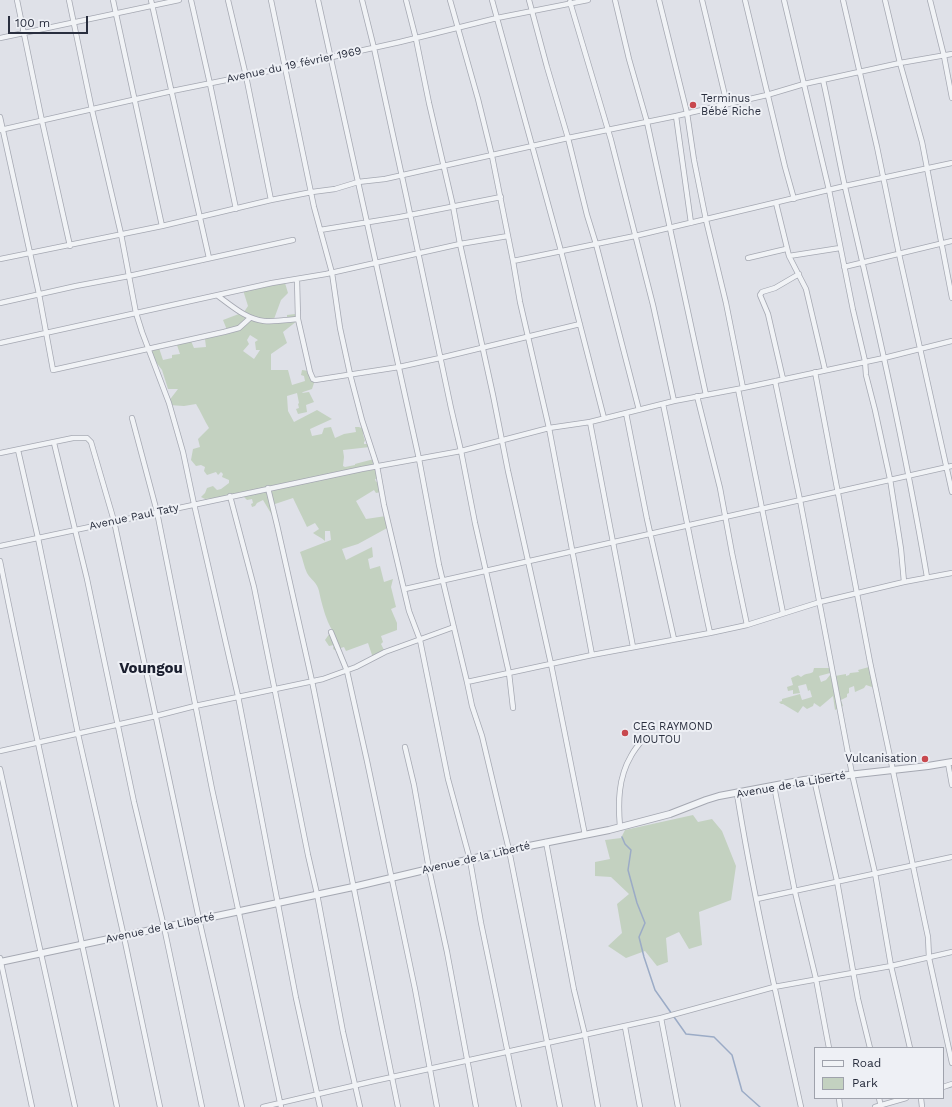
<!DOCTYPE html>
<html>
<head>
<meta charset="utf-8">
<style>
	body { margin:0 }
	#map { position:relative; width:952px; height:1107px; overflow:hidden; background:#dfe1e8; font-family:"Work Sans",sans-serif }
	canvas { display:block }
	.legend { position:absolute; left:814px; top:1047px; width:130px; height:52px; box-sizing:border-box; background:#eef0f5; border:1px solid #9fa2ac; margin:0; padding:5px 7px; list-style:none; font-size:12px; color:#292e3e }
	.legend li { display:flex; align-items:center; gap:8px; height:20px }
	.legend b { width:20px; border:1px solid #9fa2ac }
	.scale { position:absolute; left:8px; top:16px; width:80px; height:18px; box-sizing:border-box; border:2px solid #292e3e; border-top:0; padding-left:5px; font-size:12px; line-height:14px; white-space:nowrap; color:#292e3e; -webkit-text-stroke:3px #eef0f5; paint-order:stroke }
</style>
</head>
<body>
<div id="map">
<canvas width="952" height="1107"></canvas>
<ul class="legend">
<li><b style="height:5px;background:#f1f3f6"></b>Road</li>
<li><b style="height:11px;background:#c3d1c0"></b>Park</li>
</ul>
<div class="scale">100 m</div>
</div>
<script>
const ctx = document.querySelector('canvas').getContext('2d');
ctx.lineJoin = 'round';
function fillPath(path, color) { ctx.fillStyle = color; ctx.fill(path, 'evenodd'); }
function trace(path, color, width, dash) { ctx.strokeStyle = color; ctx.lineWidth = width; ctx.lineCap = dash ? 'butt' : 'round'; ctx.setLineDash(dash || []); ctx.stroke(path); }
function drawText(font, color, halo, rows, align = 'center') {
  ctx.font = font + ' "Work Sans",sans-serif'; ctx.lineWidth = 4; ctx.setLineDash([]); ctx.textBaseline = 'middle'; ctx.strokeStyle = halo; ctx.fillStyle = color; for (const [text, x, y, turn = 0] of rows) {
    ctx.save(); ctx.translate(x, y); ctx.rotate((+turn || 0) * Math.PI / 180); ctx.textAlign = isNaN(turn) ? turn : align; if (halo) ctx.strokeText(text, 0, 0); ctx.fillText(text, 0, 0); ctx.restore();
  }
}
fillPath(new Path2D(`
	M285,283L288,293L281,300L274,319L287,318V315L295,314L297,321L283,332L287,343L271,354V370H288L292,385L305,381L304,376L301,375L302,370L309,371L314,383L312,389L303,392L302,393L309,392L314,402L306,405L307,412L298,414L296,409L299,408L298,404L299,403L297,393L287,396L288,411L294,422L317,410L332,419L310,429L312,436L322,434L324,428L331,427L335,438L344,434L356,432L355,427H359L364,429L363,434L365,441L364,442V444H369L370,447L343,450L344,457L343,466L345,467L355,465V464L374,459L376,465L336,476L371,470H377L379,478L375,479L376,482L379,480L381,492L376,493L374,490L356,501L366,519L386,516L389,527L358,544L342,549L346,560L372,547L373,557L368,559L370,569L380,566L384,582L393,579L391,587L396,607L391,609L397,623V630L381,636L383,642L381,644L386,654L373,658L368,643L346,651L344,647L334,650L333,648L334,645L329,646L325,640L330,633L334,632C327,625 321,601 319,591C317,582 311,580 307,573C304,567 303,559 300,552L331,540L330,531H325V541C321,537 317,536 313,533L319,529L315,523L307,527L293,498L275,504L272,507L275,520L263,500L257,503L255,506L252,507L251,504L253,503L252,499L247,500L243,496L205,499L201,497L205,493L207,488L213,486L217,490L221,489L229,483V480L222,477L223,474L221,472L218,475L216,472L207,475L204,471L205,467L201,465L196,466L191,460L193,449L200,447L198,439L209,428C204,420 201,412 196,404L184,406L169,405L168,402L178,389H168L162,370L152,357V350L159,348L163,360L172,358V355L180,354L177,345L191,341L194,348L206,347L205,339L227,330L223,320L244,312L248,306L243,290ZM250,335L258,340L255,342L256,350H260L254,359L243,351L249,344L247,340Z
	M869,667L874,683L872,687L866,685L864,688L855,692L854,686L849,688V693L847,694V697L841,700L843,706L835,710L833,696L820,707L814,703L813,706L807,709L803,706L798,713L783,704H781L779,702L782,701V699L800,694L802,700L812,697L810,690L808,691L806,684L798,686L800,693L793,694V690L788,691L787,687L793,685L791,678L798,675L801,677C807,672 809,675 813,672L814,668H829L830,673L819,676L821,682L826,680L830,675L833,679L835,676L846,674V676L849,675L850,673L859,672L858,670Z
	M693,815L698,822L712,819L722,831L736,866L731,900L699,912L702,945L689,949L679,932L666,938L668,962L657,966L645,951L626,958L608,946L622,933L617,904L629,894L611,877L595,876V862L610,859L605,840L621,838L625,830Z`), '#c3d1c0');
trace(new Path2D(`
	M622,837L625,844L631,850L628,870L637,903L645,923L639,937L644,957L655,990L686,1034L714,1037L732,1055L742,1091L760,1107`), '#9babc6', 1.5);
const minor = new Path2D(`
	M17,0L42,121L70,246
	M69,0L92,110L121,234L136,313L142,332L169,403L183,452L194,504L238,696L296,998L320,1107
	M113,0L162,226
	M151,0L209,258
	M191,0L210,84L236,209
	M228,0L246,76L271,200
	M271,0L314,207L332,273L340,328L350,374L362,420L377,466L384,505L409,611L420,640L448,779L470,860L481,923L519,1107
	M318,0L419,459L439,565L467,682L472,706L482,736L509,850L560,1107
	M362,0L374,48L406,195L451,408L461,451L475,523L509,673L513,708
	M406,0L416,39L429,103L453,206L460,244L493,395L508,471L551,664L585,835
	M450,0L478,99L492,156L513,261L520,302L549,428L592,655
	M492,0L561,251L604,418
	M529,0L547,67L568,138L587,215L596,244L639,410
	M615,0L629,59L647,122L706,395
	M659,0L687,113L694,160L706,220L726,303L743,388
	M702,0L727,104
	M745,0L785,167L794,199
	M784,0L829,190L853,310L865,361L866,375L875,410L890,479L901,549L904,582
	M843,0L877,147L899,254L952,492
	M885,0L900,63L922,142L952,298
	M930,0L944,56L952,98
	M570,2L611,140L653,305L674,401
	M0,38L179,0
	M823,80C831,115 837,151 845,187C875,316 905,446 927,577
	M676,116L691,223
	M0,117L39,294L53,370L224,332L239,328L250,318
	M0,130L172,91L246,76L400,42L497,18L588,0
	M776,203L789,256L806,289L825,370
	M320,230L400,217L501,197
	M789,256L840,248
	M748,258L786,249
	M0,259L162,226L271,200L312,192L335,189L358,182L385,179L568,138L676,116L767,95L804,84L900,63L952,54
	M513,261L635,236L845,186L952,163
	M844,267L952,241
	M297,279L298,319L310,372L313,379L315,380L399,367L440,358L580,324
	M218,296C232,306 246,319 264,321C275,322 287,320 298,319
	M0,303L76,286L129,276L293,240
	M0,343L272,283L326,274L460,244L508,236
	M815,372L870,662L928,937L929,958L952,1063
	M783,379L768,314L760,295L762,292L775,288L799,274
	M775,381L800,500L852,774L875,873L891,966L910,1048
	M738,389L783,613
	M697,396L720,488L732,553L747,625
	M663,404C679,480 693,557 710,633
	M626,413L647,519L674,639
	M132,418L157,512L212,789L281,1107
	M590,422L633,647
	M54,443L87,579L134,802L164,927L202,1107
	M18,450L38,538L78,734L124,937L160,1107
	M0,453L73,438H87L91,442L114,521L199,919L242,1107
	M268,488L277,525L312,681L398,1107
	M230,496L254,587L308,855L317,894L343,1032L360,1107
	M0,546L362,469L461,451L549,428L590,422L674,401L743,388L884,358L952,341
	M0,561C36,743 79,925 117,1107
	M405,589L952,466
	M331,632L347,671L367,761L415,989L437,1107
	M467,682L592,655L710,633L747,625L820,602L904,582L952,573
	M405,747L414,785L429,869L447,952L476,1107
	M0,751L156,716L195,706L323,679L356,667L385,652L454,627
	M948,763L952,785
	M0,769L75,1107
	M814,779L837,881L858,999L870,1048
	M774,786L795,892L816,979L829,1048
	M737,794C754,899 778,1003 801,1107
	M620,827C618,803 618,778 631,756C634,750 639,744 644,738
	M546,842L574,990L585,1035L598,1107
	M757,899L952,857
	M0,958L32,1107
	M661,1018L678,1107
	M625,1027L640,1107
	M943,1087L952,1084
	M839,1098L840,1107
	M879,1098L881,1107
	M921,1098L922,1107
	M263,1107L374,1081L661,1018L774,987L891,966L952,952
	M875,1107L906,1098`);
const tertiary = new Path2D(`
	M0,962L353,887L509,850L609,830L670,814L706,800L719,796L804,780L928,766L952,762`);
trace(minor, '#a5a8b2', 6);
trace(tertiary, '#a5a8b2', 8);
trace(minor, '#f1f3f6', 4.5);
trace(tertiary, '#f1f3f6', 6);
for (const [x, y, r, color] of [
	[693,105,4,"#c8484e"],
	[625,733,4,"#c8484e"],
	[925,759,4,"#c8484e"]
]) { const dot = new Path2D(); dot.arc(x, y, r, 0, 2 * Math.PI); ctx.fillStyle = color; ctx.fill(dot); trace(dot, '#eef0f5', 1.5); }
drawText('11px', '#292e3e', '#eef0f5', [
	["Avenue du 19 février 1969",294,65,-12],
	["Avenue Paul Taty",134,517,-12],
	["Avenue de la Liberté",791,785,-10],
	["Avenue de la Liberté",476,858,-13],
	["Avenue de la Liberté",160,928,-12]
]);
drawText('11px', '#292e3e', '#eef0f5', [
	["Terminus",701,99],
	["Bébé Riche",701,112],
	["CEG RAYMOND",633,727],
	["MOUTOU",633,740],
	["Vulcanisation",917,759,"right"]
], 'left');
drawText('bold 15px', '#1b1f2f', '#eef0f5', [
	["Voungou",151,669]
]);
</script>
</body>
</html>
